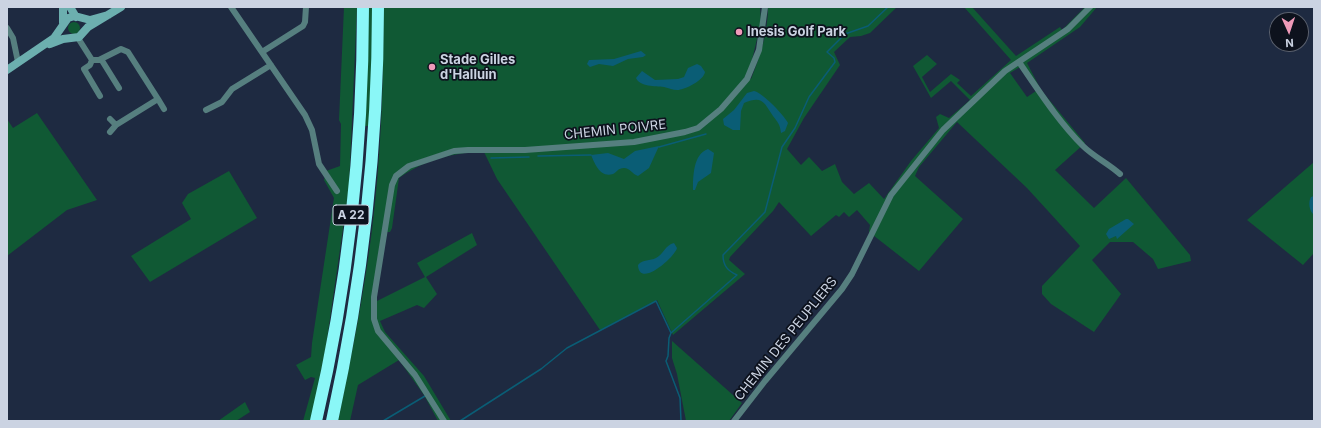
<!DOCTYPE html>
<html>
<head>
<meta charset="utf-8">
<style>
	body { margin:0 }
	#map { position:relative; width:1321px; height:428px; overflow:hidden; background:#1e2a41; font-family:Inter,sans-serif }
	canvas { display:block }
	.frame { position:absolute; inset:0; border:8px solid #cbd3e2; pointer-events:none }
	.north { position:absolute; left:1269px; top:12px; width:40px; height:40px; box-sizing:border-box; background:#0d121d; border:1px solid #595f6c; border-radius:50%; rotate:177deg; font-size:11px; font-weight:700; line-height:16px; text-align:center; color:#cbd3e2 }
	.north::after { content:''; display:block; margin:auto; width:14px; height:18px; background:#ef9ab9; clip-path:polygon(50% 0,100% 100%,50% 72%,0 100%) }
</style>
</head>
<body>
<div id="map">
<canvas width="1321" height="428"></canvas>
<div class="frame"></div>
<div class="north">N</div>
</div>
<script>
const ctx = document.querySelector('canvas').getContext('2d');
ctx.lineJoin = 'round';
function fillPath(path, color) { ctx.fillStyle = color; ctx.fill(path, 'evenodd'); }
function trace(path, color, width, dash) { ctx.strokeStyle = color; ctx.lineWidth = width; ctx.lineCap = dash ? 'butt' : 'round'; ctx.setLineDash(dash || []); ctx.stroke(path); }
function drawText(font, color, halo, rows, align = 'center') {
  ctx.font = font + ' Inter,sans-serif'; ctx.lineWidth = 3.5; ctx.setLineDash([]); ctx.textBaseline = 'middle'; ctx.strokeStyle = halo; ctx.fillStyle = color; for (const [text, x, y, turn = 0] of rows) {
    ctx.save(); ctx.translate(x, y); ctx.rotate((+turn || 0) * Math.PI / 180); ctx.textAlign = isNaN(turn) ? turn : align; if (halo) ctx.strokeText(text, 0, 0); ctx.fillText(text, 0, 0); ctx.restore();
  }
}
fillPath(new Path2D(`
	M344,7H357L349,187L326,346L311,421H303L315,378L311,377L305,380L296,365L311,357L312,343L334,198L324,180L326,171L340,166L341,124L339,120Z
	M366,7H374L370,126H362Z
	M383,7H760L761,22L748,77L751,79C760,57 768,32 768,7H897L870,33L861,36L850,37L834,52L840,65L804,118L787,149L801,165L809,157L822,171L835,164L842,182L854,194L869,183L884,199L911,161L939,128L936,117L940,114L949,118L970,100L951,81L931,98L913,66L927,55L937,64L922,77L930,92L951,74L960,80L957,83L971,96L1011,60L964,7H972L1016,56L1060,27L1062,30L1085,7H1097L1080,27L1027,63L1041,90L1085,143L1055,170L1094,208L1126,178L1190,255L1191,261L1158,269L1153,259L1133,242H1110L1092,260L1121,294L1094,332L1051,304L1042,294V286L1080,246L1027,188L957,122L919,167L915,176L963,219L919,271L869,232L870,225L857,210L849,217L844,212L839,217L836,215L811,236L779,202L773,211L730,257L729,260L745,274L673,335L657,300L600,330L497,179L484,152C454,152 424,160 399,178L392,228L390,232H382L371,304L425,277L417,263L472,233L477,245L426,277L437,294L424,308L417,305L380,321L385,332L424,376L451,421H438L424,395L399,360L358,385L350,421H338C351,358 364,295 372,230C381,157 384,81 383,7ZM1020,67L1036,91L1027,97L1010,73Z
	M68 28a6 6 0 1 1 12 0a6 6 0 1 1-12 0Z
	M37,113L97,200L67,210L7,256V119L13,128Z
	M1314,162V253L1303,265L1247,220Z
	M229,171L257,218L150,282L131,256L191,219L182,203L188,194Z
	M672,341L742,403L729,421H686L677,374L672,358Z
	M245,402L250,412L236,421H218Z`), '#105934');
fillPath(new Path2D(`
	M641,51L646,55L643,57L628,59L613,66L599,64L590,67L587,64L589,60L614,59Z
	M697,64L701,66L705,72C704,80 685,90 677,90C673,90 669,88 664,87C655,86 640,87 636,78L642,71L655,80L678,79L684,77L688,68Z
	M754,91C763,93 784,115 788,123L785,131L781,133C780,124 778,123 773,116C764,103 763,95 744,103L741,111L740,130H733L724,125L723,119L734,110L747,93Z
	M659,146L649,168L638,176C632,174 630,168 624,168C618,168 617,172 613,174C600,178 595,164 591,155L608,153L624,159L635,151Z
	M708,149L714,153L711,173L698,182L695,190H693C693,177 693,154 708,149Z
	M1314,196V215C1309,211 1308,202 1311,197Z
	M1126,219H1128L1134,224L1117,239L1116,236L1109,239L1106,234L1109,229Z
	M674,243L677,248C675,257 639,289 638,265C643,259 650,261 656,258C664,254 665,245 674,243Z`), '#0a5d75');
trace(new Path2D(`
	M659,147L706,134
	M538,156L591,155
	M491,158L529,157
	M383,421L425,396
	M460,421L541,369L567,348L656,301L671,333
	M681,421L680,398L666,361L668,356L669,338L671,333L737,275C728,271 723,266 723,255L765,212L782,147L795,128L809,97L835,62L834,58L827,52L845,34L868,26L888,7`), '#0a5d75', 1.5);
trace(new Path2D(`
	M231,7L305,115L312,130L319,164L337,191
	M7,28L13,38L18,62
	M78,38L92,60
	M262,52L303,26L305,22L306,7
	M101,59L119,88
	M1019,62C1039,91 1058,121 1083,146C1094,157 1108,163 1120,174
	M100,96L84,69L90,65L92,60H99L121,49L128,52L158,99
	M206,110L222,102L232,89L271,65
	M110,119L116,125
	M110,132L116,125L158,99L164,109
	M444,421L415,375L378,331L374,319V297L392,185L396,176L409,166L454,151L468,150H525L634,142L685,132L698,128L721,109L747,79L759,50L765,7
	M734,421L765,381L842,289L852,274L891,195L943,130L1005,71L1068,29L1090,7`), '#567f7f', 6);
trace(new Path2D(`
	M70,7L76,17
	M63,23V7
	M50,44L63,39L79,37L88,27L121,7
	M7,70L54,38L68,18L75,16L90,20L108,15`), '#6cafaf', 8);
trace(new Path2D(`
	M316,421C348,286 363,146 363,7
	M332,421C362,285 378,146 378,7`), '#8af7f7', 12);
for (const [x, y, r, color] of [
	[739,32,4,"#ef9ab9"],
	[432,67,4,"#ef9ab9"]
]) { const dot = new Path2D(); dot.arc(x, y, r, 0, 2 * Math.PI); ctx.fillStyle = color; ctx.fill(dot); trace(dot, '#0d121d', 1.5); }
for (const [x, y, w] of [
	[351,215,36]
]) { const box = new Path2D(); box.roundRect(x - w / 2, y - 10, w, 20, 3); ctx.fillStyle = '#0d121d'; ctx.fill(box); trace(box, '#cbd3e2', 1); }
drawText('bold 12px', '#cbd3e2', null, [
	["A 22",351,215]
]);
drawText('bold 13px', '#cbd3e2', '#0d121d', [
	["Inesis Golf Park",747,32],
	["Stade Gilles",440,60],
	["d'Halluin",440,75]
], 'left');
drawText('13px', '#cbd3e2', '#0d121d', [
	["CHEMIN POIVRE",615,130,-6],
	["CHEMIN DES PEUPLIERS",786,339,-51]
]);
</script>
</body>
</html>
